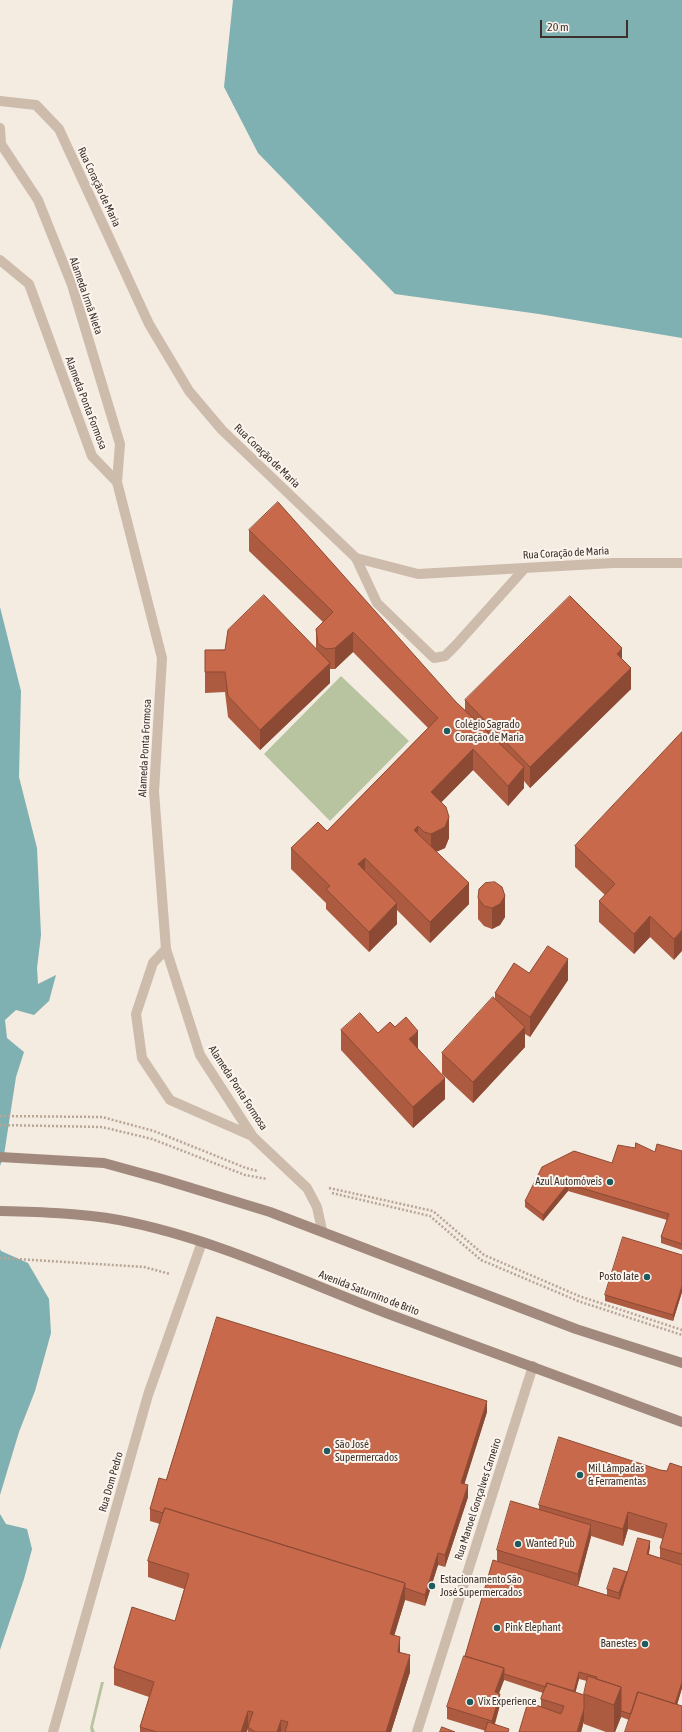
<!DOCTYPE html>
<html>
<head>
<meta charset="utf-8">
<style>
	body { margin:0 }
	#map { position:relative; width:682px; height:1732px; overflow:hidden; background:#f4ebe1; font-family:"Asap Condensed",sans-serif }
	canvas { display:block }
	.scale { position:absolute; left:540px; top:20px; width:88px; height:18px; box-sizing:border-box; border:2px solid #3b302b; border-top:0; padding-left:5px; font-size:12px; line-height:14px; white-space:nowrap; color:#3b302b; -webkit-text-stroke:3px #fbf5ee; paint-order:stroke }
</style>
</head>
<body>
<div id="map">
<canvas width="682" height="1732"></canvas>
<div class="scale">20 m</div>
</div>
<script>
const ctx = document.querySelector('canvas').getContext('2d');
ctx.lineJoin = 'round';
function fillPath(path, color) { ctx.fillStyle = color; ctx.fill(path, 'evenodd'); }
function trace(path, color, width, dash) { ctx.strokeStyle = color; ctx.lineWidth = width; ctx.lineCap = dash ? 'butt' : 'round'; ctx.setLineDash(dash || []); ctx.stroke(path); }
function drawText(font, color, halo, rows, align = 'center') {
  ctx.font = font + ' "Asap Condensed",sans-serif'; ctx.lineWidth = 4; ctx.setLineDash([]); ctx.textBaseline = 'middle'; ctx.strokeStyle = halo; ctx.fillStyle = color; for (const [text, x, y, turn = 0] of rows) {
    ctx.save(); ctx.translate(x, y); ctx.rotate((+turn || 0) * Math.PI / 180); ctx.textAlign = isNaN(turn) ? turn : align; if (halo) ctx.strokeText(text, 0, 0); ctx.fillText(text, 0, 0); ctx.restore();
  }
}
fillPath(new Path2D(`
	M341,676L409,741L330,821L264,754Z
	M101,1682H104L93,1727L95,1732H91L90,1728Z`), '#b8c4a0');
fillPath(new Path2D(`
	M233,0H682V338L539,314L395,294L258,153L224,87Z
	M0,607L21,691L19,777L37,848L41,935L37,968L38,984L56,975L49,1001L34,1015L16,1010L5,1020L7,1038L24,1052L16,1077L4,1155L0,1166Z
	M0,1249L1,1251L28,1263L49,1299L51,1333L35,1391L19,1432L0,1495Z
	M0,1514L6,1524L27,1529L32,1549L24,1579L0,1650Z`), '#7fb0b2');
trace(new Path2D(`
	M0,1116L102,1117L154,1131L246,1168L258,1171
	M0,1125L102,1127L152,1139L245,1175L267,1179
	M329,1188L433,1211L484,1255L579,1296L682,1330
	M332,1193L430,1216L481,1260L578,1301L682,1335
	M0,1258L144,1267L170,1274`), '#b9a596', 2.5, [2, 2]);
trace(new Path2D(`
	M356,558L377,603L434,658L445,656L456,645L525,568`), '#cdbbac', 10);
trace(new Path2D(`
	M0,101L36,105L59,129L149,324L189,391L222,430L356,558L418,574L613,563H682
	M0,128L1,144L38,200L72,285L120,444L117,482
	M0,260L29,284L92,456L117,482L162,658L154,792L166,949L200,1055L253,1137L307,1188L317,1207L322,1230
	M166,949L153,963L136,1014L142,1058L170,1100L252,1136
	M53,1732L148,1395L202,1242
	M417,1732L533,1366`), '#cdbbac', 10);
trace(new Path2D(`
	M0,1157L104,1163L162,1179L270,1212L576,1329L682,1363
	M0,1211C39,1212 80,1213 119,1220C214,1238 304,1282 394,1316C490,1352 586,1386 682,1422`), '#a18a7d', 10);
fillPath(new Path2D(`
	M249,530L456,702L465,710V700L622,659L631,689L530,788L524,781V788L508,806L473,770L441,802L449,838L445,848L436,852L469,904L430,943L397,910V924L369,952L326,909V903L291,869V848L327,831L428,728L353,652L335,669H330V683L260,750L228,717L225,692L205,693V650L316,648V629L323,622L249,551Z
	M682,732L674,960L650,937L634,954L599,922V901L605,895L575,867V846Z
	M478,898L505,917L500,925L492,929L484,926L478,919Z
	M529,973L568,980L530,1037L525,1034V1047L473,1103L442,1074V1053L495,999V993Z
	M341,1030L378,1033L418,1049L445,1099L413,1128L341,1050Z
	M682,1151V1250L661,1243V1237L667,1220L568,1191L543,1221L525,1207V1201L612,1163L655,1152Z
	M682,1255V1292L673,1321L605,1301V1295Z
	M487,1412L464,1484L468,1497L445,1567L438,1565L425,1606L405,1600L394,1635L400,1652L410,1672L391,1732H248V1728L247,1732H140V1727L149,1697L114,1685V1668L175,1621L184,1589L148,1577V1561L160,1524L150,1521V1509L166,1480Z
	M682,1467V1688L677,1705L629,1720L621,1717L615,1732H606L584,1724V1721L581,1732H519L541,1707V1699L543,1693L504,1680L499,1693L500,1705L495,1724L509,1732L486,1731L447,1719V1707L465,1656L497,1562V1550L539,1509V1505L660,1470L667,1471ZM628,1529L663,1539L660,1548V1558L649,1554L650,1547L627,1572L607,1589V1595L537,1574L578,1586L591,1536L623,1546ZM579,1679L587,1681L584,1695L575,1692Z`), '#ac5a40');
fillPath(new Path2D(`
	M353,632V652L335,669V648Z
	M622,648V669L617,654Z
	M330,663V683L260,750V730Z
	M631,668V689L530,788V767Z
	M473,749V770L431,813V792Z
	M524,767V788L508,806V786Z
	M449,817V838L445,848L431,854V834Z
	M418,826V847L414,830Z
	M365,858V878L358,864Z
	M469,883V904L430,943V922Z
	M505,896V917L500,925L492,929V908Z
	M397,903V924L369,952V932Z
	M650,916V937L634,954V934Z
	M682,930V951L674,960V939Z
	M568,959V980L530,1037V1017Z
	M525,1027V1047L473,1103V1082Z
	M418,1031V1052L409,1039Z
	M445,1078V1099L413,1128V1107Z
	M568,1184V1191L543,1221V1215Z
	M682,1286V1292L673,1321V1315Z
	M487,1401V1412L461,1495V1483Z
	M468,1485V1497L445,1567V1555Z
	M628,1512V1529L623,1546V1529Z
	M591,1525V1537L578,1586V1574Z
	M650,1541V1547L647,1560V1554Z
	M438,1553V1565L425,1606V1595Z
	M627,1572L619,1605V1593Z
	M405,1583V1600L390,1650V1634Z
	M400,1637V1654L398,1652Z
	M410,1655V1672L391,1732H386Z
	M504,1668V1680L495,1704V1692Z
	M579,1672V1679L573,1702V1696Z
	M682,1682V1688L669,1732V1726Z
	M621,1687V1717L615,1732H614V1705Z
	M500,1694V1705L492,1732V1721Z
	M584,1709V1721L581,1732H577Z
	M248,1711V1727L247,1732H241Z
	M281,1720V1732H277Z`), '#8c4a34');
const building = new Path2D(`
	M278,502L456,702L524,767L508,786L473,749L431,792L446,807L449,817L445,827L431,834L424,832L418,826L414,830L469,883L430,922L365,858L358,864L397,903L369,932L326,889L330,886L291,848L318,822L327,831L438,718L353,632L335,648L326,649L318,644L316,629L333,612L249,530Z
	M264,595L330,663L260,730L228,696L225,672H205V650H225L228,630Z
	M570,596L622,648L617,654L631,668L530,767L465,700Z
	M682,732V930L674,939L650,916L634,934L599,901L615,884L575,846Z
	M495,882L502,887L505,896L500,904L492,908L484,906L478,898L479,889L485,883Z
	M548,946L568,959L530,1017L495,993L514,963L529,973Z
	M493,997L525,1027L473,1082L442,1053Z
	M360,1013L378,1033L390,1022L395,1027L406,1017L418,1031L409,1039L445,1078L413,1107L341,1030Z
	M636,1143L655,1152L657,1144L682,1151V1244L661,1237L669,1214L568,1184L543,1215L525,1201L542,1167L574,1151L612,1163L618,1145L635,1148Z
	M623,1237L682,1255V1286L673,1315L605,1295Z
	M217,1317L487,1401L461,1483L468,1485L445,1555L438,1553L425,1595L405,1588V1583L165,1508L163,1513L150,1509L159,1478L166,1480Z
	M559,1437L660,1470L667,1471L670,1463L682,1467V1554L660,1548L667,1524L628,1512L623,1529L539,1505Z
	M511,1501L591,1525L578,1574L497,1550Z
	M165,1508L405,1583L390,1634L400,1637L398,1652L410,1655L386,1732H285L288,1722L281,1720L277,1732H255L248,1727L253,1712L248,1711L241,1732H157L140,1727L154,1682L114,1668L132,1607L175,1621L189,1574L148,1561Z
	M638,1538L650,1541L647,1554L682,1565V1682L675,1704L638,1692L631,1714L621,1711V1687L596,1679L597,1677L579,1672L574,1691L547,1683L546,1687L504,1674V1668L465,1656L493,1560L619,1599Z
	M614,1568L627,1572L619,1593L607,1589Z
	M464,1656L504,1668L495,1692L500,1694L492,1721L447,1707Z
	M588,1676L621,1687L614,1705L584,1694Z
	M547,1683L584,1695V1709L577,1732H519L528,1702L561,1714L564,1706L541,1699Z
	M638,1692L682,1706V1732H625Z
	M488,1722L509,1729L508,1732H485Z
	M442,1727L455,1732H440Z`);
fillPath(building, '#c8694b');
trace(building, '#8c4a34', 1);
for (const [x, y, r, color] of [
	[447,731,4,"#1f5a5e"],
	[610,1182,4,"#1f5a5e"],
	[647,1277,4,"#1f5a5e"],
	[327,1451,4,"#1f5a5e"],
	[580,1475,4,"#1f5a5e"],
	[518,1544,4,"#1f5a5e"],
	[432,1586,4,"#1f5a5e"],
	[497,1628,4,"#1f5a5e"],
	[645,1644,4,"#1f5a5e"],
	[470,1702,4,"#1f5a5e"]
]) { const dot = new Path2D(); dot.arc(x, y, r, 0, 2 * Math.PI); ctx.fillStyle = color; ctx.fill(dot); trace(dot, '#fbf5ee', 1.5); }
drawText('11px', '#3b302b', '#fbf5ee', [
	["Rua Coração de Maria",99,187,65],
	["Alameda Irmã Nieta",86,296,71],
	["Alameda Ponta Formosa",86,403,69],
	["Rua Coração de Maria",267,456,44],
	["Rua Coração de Maria",566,553,-3],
	["Alameda Ponta Formosa",145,748,-87],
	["Alameda Ponta Formosa",238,1088,57],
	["Avenida Saturnino de Brito",369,1293,21],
	["Rua Dom Pedro",111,1482,-74],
	["Rua Manoel Gonçalves Carneiro",478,1499,-72]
]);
drawText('11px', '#3b302b', '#fbf5ee', [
	["Colégio Sagrado",455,725],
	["Coração de Maria",455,738],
	["Azul Automóveis",602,1182,"right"],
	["Posto Iate",639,1277,"right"],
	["São José",335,1445],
	["Supermercados",335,1458],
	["Mil Lâmpadas",588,1469],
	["& Ferramentas",588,1482],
	["Wanted Pub",526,1544],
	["Estacionamento São",440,1580],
	["José Supermercados",440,1593],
	["Pink Elephant",505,1628],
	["Banestes",637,1644,"right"],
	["Vix Experience",478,1702]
], 'left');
</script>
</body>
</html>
